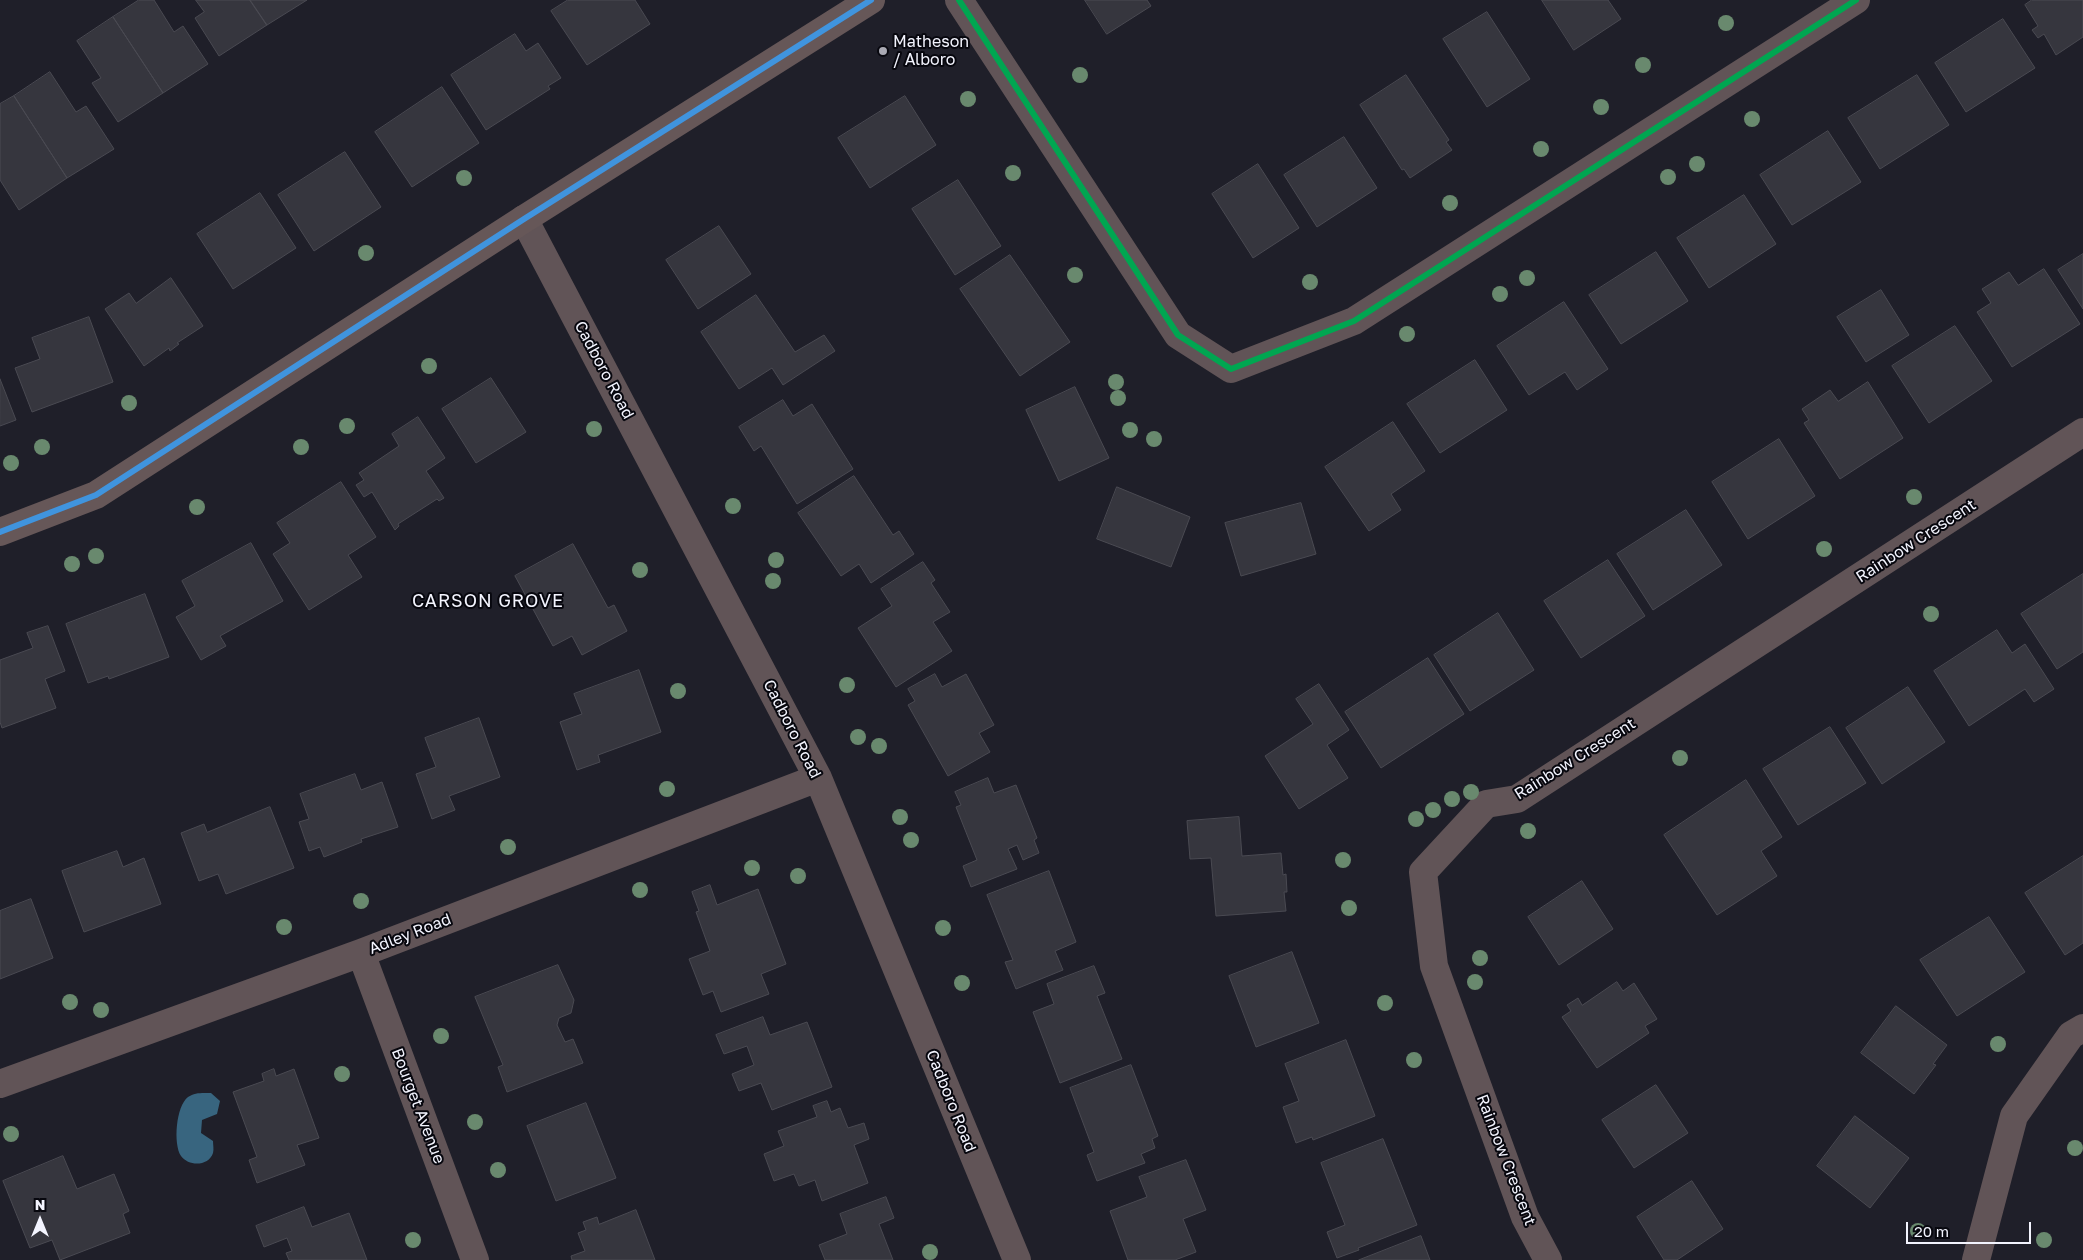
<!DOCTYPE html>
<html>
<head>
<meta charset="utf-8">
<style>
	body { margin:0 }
	#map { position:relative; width:2083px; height:1260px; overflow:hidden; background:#1f1f29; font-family:"Golos Text",sans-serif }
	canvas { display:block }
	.north { position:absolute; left:15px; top:1195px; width:50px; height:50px; -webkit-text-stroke:4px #07070e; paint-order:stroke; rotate:0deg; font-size:14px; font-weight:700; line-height:20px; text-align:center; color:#f3f4fe }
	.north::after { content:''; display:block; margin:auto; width:18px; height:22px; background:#f3f4fe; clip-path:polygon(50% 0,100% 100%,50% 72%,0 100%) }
	.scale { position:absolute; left:1906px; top:1222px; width:125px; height:22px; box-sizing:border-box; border:2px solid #f3f4fe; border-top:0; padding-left:6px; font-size:15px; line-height:18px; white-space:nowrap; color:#f3f4fe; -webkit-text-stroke:4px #07070e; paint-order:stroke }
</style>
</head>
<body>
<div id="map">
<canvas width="2083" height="1260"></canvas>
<div class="north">N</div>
<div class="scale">20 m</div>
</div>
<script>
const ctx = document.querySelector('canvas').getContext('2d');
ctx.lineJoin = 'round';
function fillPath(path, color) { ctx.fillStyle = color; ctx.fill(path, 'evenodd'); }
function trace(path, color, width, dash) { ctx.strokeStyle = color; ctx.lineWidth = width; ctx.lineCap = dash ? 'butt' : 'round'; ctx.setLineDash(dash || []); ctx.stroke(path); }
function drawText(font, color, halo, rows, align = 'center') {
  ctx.font = font + ' "Golos Text",sans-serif'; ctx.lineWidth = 4; ctx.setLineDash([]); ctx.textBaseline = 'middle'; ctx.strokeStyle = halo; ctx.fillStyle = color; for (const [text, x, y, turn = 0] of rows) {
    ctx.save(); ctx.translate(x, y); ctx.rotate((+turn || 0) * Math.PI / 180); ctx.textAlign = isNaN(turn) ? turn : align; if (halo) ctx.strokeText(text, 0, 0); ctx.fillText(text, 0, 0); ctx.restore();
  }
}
fillPath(new Path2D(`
	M211,1093L220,1101L217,1114L202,1120L201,1133L213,1141C213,1145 214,1149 213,1153C209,1166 189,1167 181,1156C173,1144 176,1106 188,1097C195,1092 203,1093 211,1093Z`), '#38657f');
const building = new Path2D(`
	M139,0H154L174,32L183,26L208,64L163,93L113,17Z
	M196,0H250L267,25L219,56L195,18L204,12Z
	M250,0H307L267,25Z
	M568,0H635L650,24L587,65L551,11Z
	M1085,0H1147L1151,6L1107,34Z
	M1542,0H1608L1621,19L1574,50Z
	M2032,0H2083V37L2056,55L2044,34L2038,38L2032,30L2038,26L2025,5Z
	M1487,12L1530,79L1487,107L1443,39Z
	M113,17L163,93L118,122L92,83L101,78L77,41Z
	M2003,19L2035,68L1966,112L1935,63Z
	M515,34L526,51L538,43L561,78L548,86L550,89L486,130L451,75Z
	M50,72L76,112L86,106L114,149L67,178L14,96Z
	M1406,75L1449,140L1446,142L1452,150L1410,178L1404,169L1402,170L1360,105Z
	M1917,75L1949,125L1880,169L1848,118Z
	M442,87L479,143L412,187L375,132Z
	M14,96L67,178L19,210L0,180V104Z
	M905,96L936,145L870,188L838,138Z
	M1828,131L1861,182L1792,225L1760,175Z
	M1344,137L1377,188L1317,227L1284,175Z
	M345,152L381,207L314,251L278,195Z
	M1258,164L1299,228L1253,258L1212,194Z
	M958,180L1001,246L955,275L912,209Z
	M260,193L296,248L233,289L197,234Z
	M1744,195L1776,244L1709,288L1677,238Z
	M719,226L751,274L698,309L666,260Z
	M1656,252L1688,301L1621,344L1589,295Z
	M2083,254V309L2058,270Z
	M1010,255L1070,342L1020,376L960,289Z
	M2044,269L2080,324L2012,367L1977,312L1991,303L1982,289L2009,272L2018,285Z
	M171,278L203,326L177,343L179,344L170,351L169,348L144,366L105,309L129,293L136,303Z
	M1881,290L1909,335L1866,362L1837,317Z
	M756,295L795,352L824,335L835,351L783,385L772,368L739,389L701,332Z
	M1564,302L1608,369L1577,390L1565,372L1529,395L1497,346Z
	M89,317L113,382L32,412L15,368L40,359L32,338Z
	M1955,326L1992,381L1929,423L1892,366Z
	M1475,360L1507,410L1440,453L1407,404Z
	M491,378L526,432L476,463L442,409Z
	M0,379L16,420L0,426Z
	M1868,382L1903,438L1840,479L1804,423L1809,420L1802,409L1830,390L1838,401Z
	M1075,387L1109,458L1059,481L1026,410Z
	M783,400L793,416L812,404L853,469L797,504L761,446L754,451L739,427Z
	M418,417L445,458L426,471L444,498L439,501L437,499L398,524L399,526L395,530L372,492L364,497L356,485L364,480L359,473L399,446L392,434Z
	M1393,422L1425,471L1391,494L1401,510L1369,531L1325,467Z
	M1779,439L1815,496L1748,539L1712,482Z
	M854,476L893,535L899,531L914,554L871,583L859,564L841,576L798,513Z
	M341,482L376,537L348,555L362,577L309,610L273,554L290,543L277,523Z
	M1117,487L1190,517L1171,567L1097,539Z
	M1301,503L1316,554L1241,576L1225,523Z
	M1686,510L1722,565L1653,610L1617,554Z
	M251,543L283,601L220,636L226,646L201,660L176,617L195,606L182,581Z
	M573,544L608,608L614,605L627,631L582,655L572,636L553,646L515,576Z
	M1608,560L1645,616L1581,658L1544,601Z
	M923,562L935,580L931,583L950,612L933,622L952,651L896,687L858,628L892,606L881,589Z
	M2083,574V652L2057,669L2021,614Z
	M145,594L169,657L109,679L108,676L88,683L66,624Z
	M1498,613L1534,670L1470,711L1434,655Z
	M48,626L65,671L45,679L56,708L2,728L0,722V660L33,648L27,633Z
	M1997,630L2012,653L2025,644L2054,689L2034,702L2025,689L1969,726L1934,671Z
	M1428,658L1464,714L1381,768L1345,712Z
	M639,670L661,732L598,755L600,762L577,770L560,722L582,714L574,694Z
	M935,674L942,687L966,674L994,725L979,733L990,752L948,776L908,705L915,701L908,689Z
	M1319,684L1349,730L1327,745L1348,778L1299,809L1265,756L1313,724L1296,699Z
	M1908,687L1945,742L1882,784L1846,728Z
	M479,718L500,777L449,796L455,810L432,819L416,774L436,767L425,738Z
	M1830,727L1866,783L1798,825L1763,769Z
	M355,774L361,790L382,782L398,827L361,839L362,842L324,857L320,847L309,851L299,822L309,819L300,794Z
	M988,778L994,793L1016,785L1037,838L1034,840L1039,853L1023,860L1017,845L1008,849L1017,869L971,887L963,866L977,860L956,807L961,805L955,792Z
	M1746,780L1782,837L1761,851L1777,876L1717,915L1664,835Z
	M270,807L294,868L226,894L218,874L199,881L181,833L204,824L207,832Z
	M1239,817L1242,856L1281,853L1283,875L1286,874L1287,892H1284L1286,911L1216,916L1211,858L1190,859L1187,821Z
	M117,851L123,867L144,858L161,904L84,932L62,871Z
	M2083,856V943L2065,955L2025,893Z
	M1049,871L1076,942L1055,951L1063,970L1016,989L1005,962L1013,960L987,895Z
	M1582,881L1613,929L1559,965L1528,917Z
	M710,885L717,905L758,889L786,964L761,974L769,994L721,1012L713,991L703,995L689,959L710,951L696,912L699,911L692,892Z
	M31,899L53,958L0,979V911Z
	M1989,917L2025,972L1957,1016L1920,960Z
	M1292,952L1319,1023L1256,1047L1229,976Z
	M558,965L574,1000L571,1013L559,1018L557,1025L565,1042L573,1039L583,1063L507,1092L498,1067L503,1065L475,997Z
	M1094,966L1105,993L1097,996L1122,1059L1060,1083L1033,1012L1054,1004L1047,984Z
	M1617,982L1623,991L1634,983L1657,1019L1645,1026L1649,1033L1597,1068L1562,1017L1571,1011L1567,1005L1578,998L1582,1005Z
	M1896,1006L1947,1045L1933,1064L1936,1065L1914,1094L1861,1053Z
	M763,1017L770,1035L807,1022L832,1087L772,1110L761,1083L739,1091L732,1074L754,1065L747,1046L724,1054L716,1035Z
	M1346,1040L1375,1116L1313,1140L1312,1137L1296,1143L1283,1107L1299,1101L1285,1064Z
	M1131,1065L1158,1136L1152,1139L1155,1148L1141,1154L1145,1163L1097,1181L1087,1155L1094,1152L1070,1088Z
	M274,1069L276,1076L294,1069L319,1138L297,1145L305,1165L257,1183L249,1160L257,1157L233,1092L264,1081L262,1074Z
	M1656,1085L1688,1133L1634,1168L1602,1120Z
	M827,1101L831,1112L840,1108L848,1128L864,1123L869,1139L854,1145L868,1183L822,1201L815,1180L799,1186L794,1174L774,1181L764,1154L784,1146L778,1131L817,1117L813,1106Z
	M586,1103L616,1178L556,1201L527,1126Z
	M1855,1116L1909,1158L1870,1208L1817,1166Z
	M1383,1139L1417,1225L1358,1248L1359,1250L1337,1258L1327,1232L1345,1225L1321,1163Z
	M63,1156L77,1189L114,1174L129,1211L123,1214L130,1233L60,1260L52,1240L30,1248L3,1181Z
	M1186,1160L1206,1210L1183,1219L1196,1252L1175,1260H1128L1110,1211L1147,1197L1139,1177Z
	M1692,1181L1723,1229L1677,1260H1664L1637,1217Z
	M886,1197L894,1218L879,1224L893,1260H825L819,1245L847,1234L840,1214Z
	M304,1207L312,1227L349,1213L367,1260H289L286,1253L292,1251L287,1238L264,1247L256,1226Z
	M636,1210L655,1260H572L571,1256L585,1251L578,1233L586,1230L583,1222L597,1217L599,1224Z
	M1421,1236L1430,1260H1359Z`);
fillPath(building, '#36363e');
trace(building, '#4a4a52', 1);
trace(new Path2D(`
	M959,0L1178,335L1231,369L1354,321L1856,0
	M524,219L818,778L1017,1260
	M361,953L475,1260
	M0,1084L361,953L818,778
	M1548,1260L1525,1217L1434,966L1423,872L1486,804L1517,799L2083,432
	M1976,1260L2014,1116L2071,1035L2083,1028`), '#615457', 28);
trace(new Path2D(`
	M0,532L96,495L524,219L871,0`), '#665758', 28);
trace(new Path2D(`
	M959,0L1178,335L1231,369L1354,321L1856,0`), '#00a651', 6);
trace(new Path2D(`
	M0,532L96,495L524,219L871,0`), '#4094de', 6);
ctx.fillStyle = '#69896e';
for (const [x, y] of [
	[1726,23],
	[1643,65],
	[1080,75],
	[968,99],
	[1601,107],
	[1752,119],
	[1541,149],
	[1697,164],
	[1013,173],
	[1668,177],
	[464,178],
	[1450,203],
	[366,253],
	[1075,275],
	[1527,278],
	[1310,282],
	[1500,294],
	[1407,334],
	[429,366],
	[1116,382],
	[1118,398],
	[129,403],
	[347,426],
	[594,429],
	[1130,430],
	[1154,439],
	[42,447],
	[301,447],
	[11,463],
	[1914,497],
	[733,506],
	[197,507],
	[1824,549],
	[96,556],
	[776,560],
	[72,564],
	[640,570],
	[773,581],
	[1931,614],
	[847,685],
	[678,691],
	[858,737],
	[879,746],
	[1680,758],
	[667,789],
	[1471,792],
	[1452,799],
	[1433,810],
	[900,817],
	[1416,819],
	[1528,831],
	[911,840],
	[508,847],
	[1343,860],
	[752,868],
	[798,876],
	[640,890],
	[361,901],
	[1349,908],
	[284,927],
	[943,928],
	[1480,958],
	[1475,982],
	[962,983],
	[70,1002],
	[1385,1003],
	[101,1010],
	[441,1036],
	[1998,1044],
	[1414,1060],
	[342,1074],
	[475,1122],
	[11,1134],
	[2075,1148],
	[498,1170],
	[1918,1231],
	[413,1240],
	[2044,1240],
	[930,1252]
]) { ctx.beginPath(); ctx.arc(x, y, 8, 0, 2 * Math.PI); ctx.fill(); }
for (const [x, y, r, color] of [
	[883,51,5,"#a9a9b3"]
]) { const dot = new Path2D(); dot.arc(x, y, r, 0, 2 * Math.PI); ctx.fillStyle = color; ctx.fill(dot); trace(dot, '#07070e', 2); }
drawText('16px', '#f3f4fe', '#07070e', [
	["Matheson",893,42],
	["/ Alboro",893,60]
], 'left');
drawText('16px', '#f3f4fe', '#07070e', [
	["Cadboro Road",604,370,62],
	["Rainbow Crescent",1916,541,-33],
	["Cadboro Road",792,729,63],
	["Rainbow Crescent",1575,759,-32],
	["Adley Road",410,934,-21],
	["Cadboro Road",951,1101,68],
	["Bourget Avenue",418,1106,69],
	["Rainbow Crescent",1506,1160,69]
]);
ctx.letterSpacing = '1px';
drawText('18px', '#f3f4fe', '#07070e', [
	["CARSON GROVE",488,601]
]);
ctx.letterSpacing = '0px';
</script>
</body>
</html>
